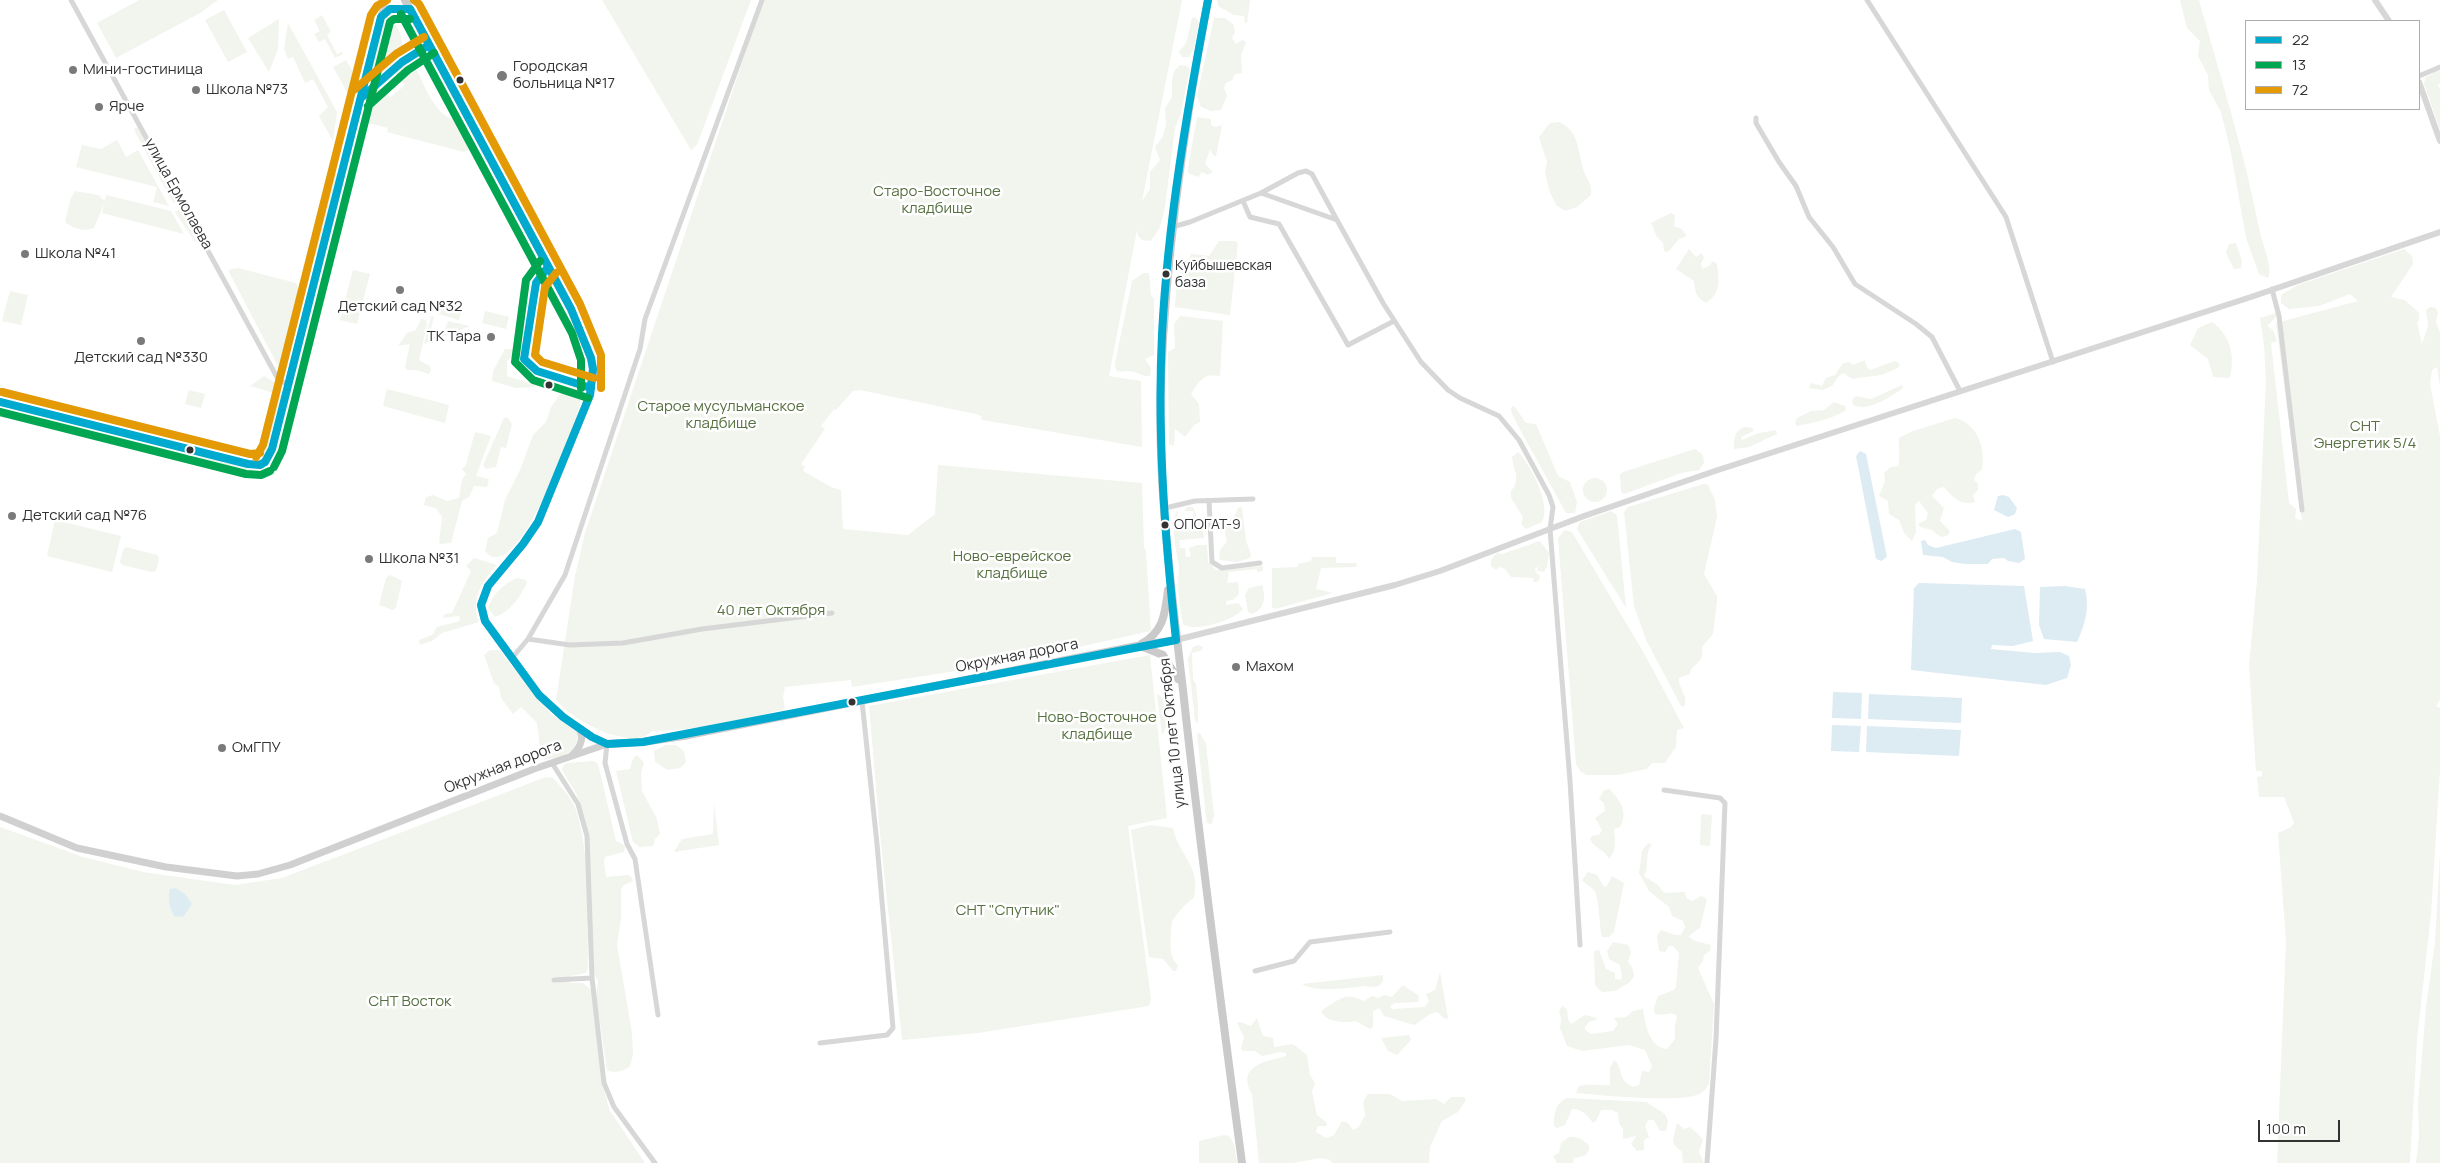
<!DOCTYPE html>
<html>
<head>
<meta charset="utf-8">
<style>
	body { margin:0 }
	#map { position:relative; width:2440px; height:1163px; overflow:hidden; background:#fff; font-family:Manrope,sans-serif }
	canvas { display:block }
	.legend { position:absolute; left:2245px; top:20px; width:175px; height:90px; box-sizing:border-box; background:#fff; border:1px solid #adadad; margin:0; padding:6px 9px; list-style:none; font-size:15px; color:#333 }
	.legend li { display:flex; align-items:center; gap:10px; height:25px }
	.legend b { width:25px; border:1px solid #adadad }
	.scale { position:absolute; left:2258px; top:1120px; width:82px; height:22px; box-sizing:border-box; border:2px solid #333; border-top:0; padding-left:6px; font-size:15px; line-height:18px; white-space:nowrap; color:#333; -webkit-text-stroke:4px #fff; paint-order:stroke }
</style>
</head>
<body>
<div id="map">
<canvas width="2440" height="1163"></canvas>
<ul class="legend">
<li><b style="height:6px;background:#00a9ce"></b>22</li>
<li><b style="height:6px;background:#00a651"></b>13</li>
<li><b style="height:6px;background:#e39a05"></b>72</li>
</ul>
<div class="scale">100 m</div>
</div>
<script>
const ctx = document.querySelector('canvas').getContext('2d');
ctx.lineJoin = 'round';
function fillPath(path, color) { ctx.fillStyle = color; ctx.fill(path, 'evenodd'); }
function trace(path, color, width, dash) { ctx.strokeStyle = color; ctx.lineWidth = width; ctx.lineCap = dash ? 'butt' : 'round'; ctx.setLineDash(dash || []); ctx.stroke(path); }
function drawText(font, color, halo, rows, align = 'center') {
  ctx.font = font + ' Manrope,sans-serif'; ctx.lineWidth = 5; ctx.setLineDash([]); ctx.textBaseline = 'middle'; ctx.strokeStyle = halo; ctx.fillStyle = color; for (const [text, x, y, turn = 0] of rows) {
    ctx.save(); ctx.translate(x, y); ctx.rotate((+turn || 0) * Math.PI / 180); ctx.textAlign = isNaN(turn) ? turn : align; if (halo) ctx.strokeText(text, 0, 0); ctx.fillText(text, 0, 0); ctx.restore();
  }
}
fillPath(new Path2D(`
	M139,0H218L200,13L116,58L97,23Z
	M602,0H751L697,145L691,150Z
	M763,0H1182L1142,201L1150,189V172L1160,160L1155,147L1163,136L1166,124L1165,108L1172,97V79L1174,71L1180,65L1187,66L1190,69L1181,113L1175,128L1165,207L1160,227L1151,241L1142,240L1138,236L1137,230L1109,376L1141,381L1142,447L982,420L981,416L976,414L860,390L853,391L836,410L834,409L821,426L825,429L801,464L805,467L803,471L831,487L841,490L843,529L908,535L935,514L938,465L1142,483L1144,547L1146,551L1151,631L1002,664L852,687L851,680L785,687L783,697L785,709C742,720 696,731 652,731C632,753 570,719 556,700L575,576L585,533Z
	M1217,0H1250L1247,23H1245L1244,16L1234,15L1218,6Z
	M2180,0H2199C2220,76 2244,151 2259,228C2261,241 2274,269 2268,278L2259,274L2246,238L2231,153L2221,112L2209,90L2208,75L2198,56L2200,41L2187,28Z
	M224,10L247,52L228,62L205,20Z
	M389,12L391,16L389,24L396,25C413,56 393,64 370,82C368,69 380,21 389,12Z
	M322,15L331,32L327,35L337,54L342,52L343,54L335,58L325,39L319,42L314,34L320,31L314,20Z
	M1195,17L1199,22L1194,48L1189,57H1182L1179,52L1186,43L1192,18Z
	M1214,18H1225L1234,25L1235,32L1232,38L1236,44L1242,40L1246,42L1241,56L1242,73L1235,74L1232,80L1226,83L1224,88L1227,96L1221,110L1211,111L1201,107L1197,96Z
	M279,19L278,49L269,72L248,38Z
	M288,23L337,112L333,141L319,116L328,107L313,79L305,83L293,57L288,59L284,49Z
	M346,60L357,79L351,99L333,67Z
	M403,64L412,66L417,71C427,90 437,121 462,121L477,146L464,152L387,132L388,128L364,122L368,103L364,99L377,86L391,97L405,85L394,72Z
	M2436,71H2440V83L2438,85L2440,89V130L2424,84L2425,78Z
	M1197,117L1211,119V125L1215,127L1222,125L1216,156H1214L1210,150L1205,164L1213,172L1208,175L1202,172L1198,177L1188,173V168Z
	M1559,122C1579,131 1578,150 1583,169C1587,182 1592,181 1591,195L1577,207L1565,211L1556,205L1549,190L1545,173L1547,162L1539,137L1550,123Z
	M138,127L180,201L179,203H174L171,199L135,132L134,129Z
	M117,140L126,157L138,150L169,206L153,202L157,187L76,167L82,145L101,149Z
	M331,172L338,174L317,255L311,253Z
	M75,191L98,195L105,201L106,195L171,211L184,234L102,213L104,204L94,228C85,232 73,229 65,222L71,198Z
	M182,208L186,212L183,214L185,219H189L198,239L195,242L175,212Z
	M1671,213L1675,215L1674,226L1682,229L1687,236L1679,239L1668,252L1664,251L1663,243L1657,237L1651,223Z
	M1219,241H1235L1238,243L1230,315L1175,307L1176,288L1185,276L1179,272L1180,261H1188L1191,254L1209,256Z
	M2236,243L2242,261L2241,268L2234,269L2226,253L2229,244Z
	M1689,249L1696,257L1702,253L1704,258L1701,263L1702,269L1709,266L1713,261L1717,264C1719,281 1721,293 1706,303C1696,298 1695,291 1694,281L1676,269Z
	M2404,249L2412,256L2413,264L2391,297L2405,300L2419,313V321L2417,322L2422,344L2428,326L2426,310L2430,307L2436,308L2438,313L2436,322L2440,333V387L2437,367L2432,370L2430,384L2440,436V700L2436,706L2440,708V770L2431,914L2417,1040L2410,1163H2277L2286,941L2278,833L2291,827L2294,823L2284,797H2259L2257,777L2262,776V771H2256L2249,666L2257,581L2266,380L2264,345L2260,318L2276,313V317L2267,326L2273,330L2277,341L2271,343L2289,503L2296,509L2295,518L2302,521L2276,323L2358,301L2350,294L2319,306L2289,309L2281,303V295L2298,285Z
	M238,268L296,283L300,291L283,367L279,368L228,270Z
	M353,270L370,274L357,324L340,320Z
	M1143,273H1149L1151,296L1154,298V355L1145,359L1151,368L1150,376C1142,377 1136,371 1129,371C1123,371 1121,373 1116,370L1115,363L1132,281Z
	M10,291L28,295L21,325L2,321Z
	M439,303L462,309L459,320L438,314Z
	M485,311L509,317L506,329L482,323Z
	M431,316L434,317L431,329L444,332L448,321L470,326L424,344Z
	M1180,316L1223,321L1220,376C1204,373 1199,381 1191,394L1199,404L1200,422L1194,425L1185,437L1175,429L1174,446L1169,444L1168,352L1175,348L1174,324Z
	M421,319L426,320L427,325L419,360L430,366L431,370L429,374L417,370H407L405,366L410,344L398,346L407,333L416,330Z
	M2212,322C2231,336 2235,355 2230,378L2213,377L2208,359L2190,345L2198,328Z
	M505,349H512L516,353L507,361V376L535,385L534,387L516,388L492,381L493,371Z
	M1865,360L1866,366L1870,370L1895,361L1900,364L1898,368L1881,375L1858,378L1853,379L1843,373L1837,378L1833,385L1823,390L1809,388L1811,383L1822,386L1826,378L1835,375L1843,363L1849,362L1853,365Z
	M264,376L279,385L282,393L266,454L262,455L258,452L274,393L250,386Z
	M1902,385L1903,388C1890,397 1869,412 1853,405L1852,400L1856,396L1871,399Z
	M573,387L579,390C580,395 581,400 580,405C575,426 516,591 485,551L488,538L497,533L505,500L520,470L533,435L546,422L551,407L560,394Z
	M387,389L449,405L445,423L383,406Z
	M189,390L205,394L201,408L185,404Z
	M1834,402L1845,406L1846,410C1832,419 1813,423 1797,426L1795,423L1797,418L1811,411L1824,410Z
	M1512,406L1515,407L1526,423L1536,424L1558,476L1570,482L1577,502L1575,513H1566L1517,424L1511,411Z
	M507,417L512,424L506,448L501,447L496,467L486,469L483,465L504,418Z
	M44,418L177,452L176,459L43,425Z
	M1955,418C1978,423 1986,450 1982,470L1976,474L1974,480L1978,484V490L1973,495L1975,502C1961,506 1952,497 1944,487L1937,489L1932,496L1944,508L1940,521L1950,531L1947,536L1941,537L1932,530L1920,527L1918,524L1926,520L1928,513L1919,501L1915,505L1916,532L1912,541L1904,533L1899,520L1889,514L1888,501L1879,496L1885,481L1884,473L1891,467L1898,466C1901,456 1898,448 1899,438L1913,431Z
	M1746,427L1753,428V431L1741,437L1742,440L1759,433L1776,430L1777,434L1749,447L1734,449C1734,438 1734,430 1746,427Z
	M475,432L491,436L476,476L489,479L487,487L474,486L469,497L462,501L451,543L441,544L439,543L442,517L436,508L424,505L426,497L433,495L447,501L459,498L462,480L466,474L462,469L466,465Z
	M1695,449L1703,455L1704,463L1699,470L1681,473L1624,494L1621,492L1620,474L1623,472Z
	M1518,452C1530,463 1552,506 1542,522L1526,529L1521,524L1523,517L1511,498V491C1521,480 1514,471 1512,457Z
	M199,456L255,470L253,477L197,463Z
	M1583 490a12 12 0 1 1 24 0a12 12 0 1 1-24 0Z
	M1704,484L1708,485L1715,500L1717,517L1704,574L1717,596V601L1713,634L1702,647C1705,666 1691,662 1690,674L1679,678C1678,688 1689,696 1684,707L1681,706L1646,640L1634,606L1624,512L1628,507Z
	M1187,507H1193L1198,520L1202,521L1204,538L1179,540L1180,548H1185L1186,557L1191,556L1189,548L1197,545H1207L1208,562L1216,570L1263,566V571L1258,572L1256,569L1229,572L1227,583L1238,582L1239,594L1233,600L1226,601V605L1238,603L1243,609C1235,620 1194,633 1183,624C1180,610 1178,595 1178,581C1178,576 1180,571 1179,566C1177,554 1169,519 1178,510L1177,522L1180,526H1194L1193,511H1185Z
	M1242,507L1246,541L1251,554L1250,558L1237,562L1220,560C1218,550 1221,548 1227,542L1225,533L1226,522L1234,517L1238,508Z
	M1611,511L1617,515L1626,608L1577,529L1580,522Z
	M55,520L121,536L112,572L47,556Z
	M1565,530L1572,532L1645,655L1684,728L1677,730L1676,747L1665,763H1652L1647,769L1618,775H1587L1581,772L1576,764L1558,538Z
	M1540,541L1549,553L1547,567L1544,572L1537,571L1538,567L1535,568L1536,572L1540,576L1538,582H1534L1533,578L1511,577L1505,569L1500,567L1496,570L1491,566V560L1497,553L1502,554Z
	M126,547L157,555L159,559L156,571L151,572L122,565L120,562L123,550Z
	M1312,557H1336V563H1357L1356,567L1321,568L1316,589L1333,593L1275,609L1272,607V568L1298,567V564L1311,561Z
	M474,558L497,565C482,581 470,600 479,622L442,633L432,641L420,645L419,640L432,635L437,627L460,621L459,616L443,618L445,614L452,613L471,571L466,566Z
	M390,575L402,581L396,607L393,610L379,605L386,578Z
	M517,578L526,580L527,583C520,597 510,612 495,617L488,608C493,594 503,584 517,578Z
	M1262,585C1266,597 1265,609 1252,614L1248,612L1245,595L1249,588Z
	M1198,645L1203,647L1202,650L1192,653L1193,679L1196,684L1198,706V724L1195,720L1188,659L1193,647Z
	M490,650H499L551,714L577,732C582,750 556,764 541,757L537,723L521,707L513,714L501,698L499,687L494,683L484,655Z
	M1150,655L1167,818L1128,826L1151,999L1149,1006L978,1033L902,1040L881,844L869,706Z
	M1157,694L1165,699C1169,712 1170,723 1162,735Z
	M1200,733L1206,744L1214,815L1212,823L1210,824L1207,823L1206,816L1197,734Z
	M666,745H676L684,751L686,762L680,768L667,770L655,762L654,751Z
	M635,756H638L644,763L641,773L642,791L657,819L660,834L655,839L653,846L640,847L633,842L616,771L630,769L632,761Z
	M593,761L597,763L599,768L616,841L623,844L625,847L624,852L605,857L604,861L606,877L629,875L632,878L633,881L624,885L621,889V918L617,945L632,1033L633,1055L630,1066C624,1071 614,1074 607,1070L596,996L598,981L593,972L588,836L577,795L562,770L563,766L567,763Z
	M546,777L553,778C563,789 573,799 577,813C591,862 587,918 588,968L586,973L570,976V983H583L591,990L602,1084L610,1111L645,1163H0V827L83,857L143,872L235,885L282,878Z
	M1610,789C1619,801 1629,810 1620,827L1614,829C1615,840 1617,850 1609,859C1605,849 1594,849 1590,839L1592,836L1599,835L1602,830L1595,818L1605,811L1604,803L1599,799L1604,790Z
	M714,803L719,845L674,852L682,839L713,834Z
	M1701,814L1712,815L1710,846L1700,845Z
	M1150,825L1173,828C1179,856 1201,865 1194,898C1186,903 1178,912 1172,921C1171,933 1167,956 1178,965L1176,971H1173L1163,959L1149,957L1131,830Z
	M1648,843L1652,844C1644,854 1650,866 1644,876L1658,885L1664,893L1685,892L1686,898L1692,901L1701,896L1707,899L1700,928L1690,935L1689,937L1695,941L1711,945L1710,951L1704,955L1703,961L1698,968L1714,1004L1709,1084C1707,1087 1704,1091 1701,1093C1685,1104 1599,1095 1576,1093L1579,1086C1590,1083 1599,1086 1610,1085V1068L1614,1060C1624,1067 1616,1079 1633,1087L1639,1085L1642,1071L1649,1072L1652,1066L1645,1050L1629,1045L1582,1051L1567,1046L1560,1028L1561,1018L1559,1012L1562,1006L1567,1009L1568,1019L1571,1024L1585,1015L1597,1018L1596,1020L1589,1022L1585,1027V1030L1591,1034L1613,1031L1618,1024L1614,1018L1626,1017L1633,1011L1643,1009C1645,1023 1649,1048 1667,1049L1675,1039V1026L1677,1016C1671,1010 1663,1017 1655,1014L1654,1008L1658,996L1674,990L1676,987L1679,953L1673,946H1669L1665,952L1659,951L1657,936L1661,930L1675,935H1681L1685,927L1683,921L1672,916L1669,907L1649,891L1639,873L1642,851Z
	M2440,855V1163H2416L2419,1136L2418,1103L2426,1007L2435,942Z
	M1588,872L1597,875L1604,887L1607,886L1612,876L1624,883L1614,932L1609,937H1602C1599,926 1600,899 1594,890C1591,887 1585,884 1582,880Z
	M1613,942L1628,945L1631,952L1628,962L1632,967L1634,976L1630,982L1615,991L1602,992L1595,985L1594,951L1599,950L1606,969L1615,973V979L1621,980L1622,977L1620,965L1609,959L1607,951Z
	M1440,972L1448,1018L1445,1019L1437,1012C1428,1013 1422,1021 1414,1025L1384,1016L1379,1008L1373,1011V1027L1370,1029L1356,1021C1346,1023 1328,1023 1322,1013V1010C1339,1000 1345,991 1364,1001L1372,996L1378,998L1384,995L1392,997L1403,985L1419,996L1418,1002L1395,1003L1390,1006L1392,1009L1425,1007L1429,1001L1426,994L1435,990Z
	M1383,975V981L1379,986C1373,988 1369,986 1364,986C1347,988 1317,993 1302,984Z
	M1257,1018L1263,1036L1273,1038L1274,1047L1293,1044L1307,1055L1310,1075L1315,1083L1312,1092L1317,1115L1327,1123V1126H1318L1316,1132L1326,1138L1334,1135L1342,1121L1348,1123L1353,1130L1359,1127L1365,1115C1364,1105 1361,1102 1368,1094H1390L1402,1101L1436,1099L1444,1104L1451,1097H1464L1466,1100L1458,1112L1442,1121L1430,1147L1429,1163H1332L1330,1160L1321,1158L1293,1163H1259L1252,1094C1236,1065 1266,1062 1286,1056V1053L1280,1052L1262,1056L1255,1051H1243L1241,1049L1244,1037L1237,1023L1240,1022L1251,1026Z
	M1409,1035L1411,1040L1397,1055L1388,1051L1381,1038Z
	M1568,1098L1646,1102L1665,1114L1668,1121L1666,1131H1660L1654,1120H1648L1645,1126L1649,1137L1644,1140V1150L1637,1151L1631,1144L1636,1136L1623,1139V1129L1619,1123L1618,1113L1612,1110H1601L1596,1121L1593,1123C1587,1115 1582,1109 1572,1109L1565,1125L1557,1128L1554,1126C1554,1114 1555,1102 1568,1098Z
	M1677,1123L1684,1129L1690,1127C1694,1131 1700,1135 1703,1140L1699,1152L1704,1163H1683L1682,1152L1674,1145L1673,1139Z
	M1224,1135L1229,1136L1234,1144L1237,1163H1199V1141Z
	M1569,1137C1577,1136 1583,1140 1589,1145C1590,1155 1583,1157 1574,1158L1573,1163H1557L1553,1156L1559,1153L1561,1143Z`), '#f1f5ed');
fillPath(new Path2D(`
	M1860,451L1866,454L1887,557L1881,561L1876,559L1856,456Z
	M2003,495L2009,497L2017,508L2015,514L2008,517L1994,510L1998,496Z
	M2015,529L2021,532L2025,559L2019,563L2008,561L2004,558L1992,559L1988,564H1965L1952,562L1943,557L1923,555L1921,541L1925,540L1928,545L1936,548Z
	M1919,583L2024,586L2033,641L2013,646L1992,645L1991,649L2034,653L2060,652L2069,656L2071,665L2067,678L2046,685L1911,670L1914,588Z
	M2065,586L2085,589C2090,609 2085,624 2077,642L2044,639L2039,625L2040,587Z
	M1833,692L1862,693L1861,719L1832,718Z
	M1869,694L1962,698L1961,723L1868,719Z
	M1832,725L1861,726L1859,752L1831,751Z
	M1867,726L1961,730L1959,756L1866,752Z
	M175,888L185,894L192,904L183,917L174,916C169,907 168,898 170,889Z`), '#ddebf3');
trace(new Path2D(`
	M71,0L278,379L288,385
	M1867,0L2006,217L2053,362
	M2419,76L2440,67
	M1756,118V123L1779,162L1796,186L1809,217L1833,247L1855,284L1916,324L1932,337L1960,391
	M1261,193L1298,173L1306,171L1312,174L1337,220
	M1243,201L1250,217L1279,224L1348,345L1394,321
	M1172,227L1190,222L1261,193L1337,220L1383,303L1421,362L1448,390L1460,398L1499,416L1519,440L1549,495L1553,507L1550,529L1570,781L1580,945
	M2272,289L2279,316L2302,510
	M1209,501L1212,562L1222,568L1260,563
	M1165,508L1195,501L1253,499
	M528,639L570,645L623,643L702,629L832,613
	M512,658L528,639L565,575L640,349L645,319L762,0
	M607,744L605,763L608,774L627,844L635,859L658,1015
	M552,763L578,804L587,836L592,978L604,1083L614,1107L655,1163
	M1664,790L1720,798L1725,803L1716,1039L1707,1163
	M1255,971L1294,961L1310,942L1390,932
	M554,980L592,978
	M820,1043L887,1035L893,1028L877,844L862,701`), '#d7d7d7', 5);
trace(new Path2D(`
	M2375,0L2389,21
	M2419,82L2440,141
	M1176,640L1395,585L1440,571L1584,516L1715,471L2254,296L2440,232`), '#d7d7d7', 6);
trace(new Path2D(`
	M381,17L385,0
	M363,96L402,62L429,45
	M0,402L248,464C261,466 268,462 272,449L381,17L390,9H410
	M572,755C581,747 585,737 578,727
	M0,816L77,848L166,867L237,876L258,874L290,865L534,769L607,744`), '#d0d0d0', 7);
trace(new Path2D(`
	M405,0L571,309L591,358L593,369L590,395L538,522L523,544L488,586L481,605L485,621L539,695L563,717L592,737L607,744L643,742L683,736L1137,646L1176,640
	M1208,0C1184,126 1166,251 1161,379C1157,483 1171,587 1183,690C1200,848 1221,1005 1242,1163
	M1141,644C1164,632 1165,613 1168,590
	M1143,647L1163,655L1178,679`), '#cacaca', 8);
trace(new Path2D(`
	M361,98L402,62L429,45
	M548,267L536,283L524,359L537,371L591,388
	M0,402L248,464L260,465L265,462
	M265,462L272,449L381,17L390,9H410L571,309L591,358L593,369L590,395L538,522L523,544L488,586L481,605L485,621L539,695L563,717L592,737L607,744L643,742L1176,640
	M1176,640C1165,538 1157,436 1162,334C1168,221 1187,110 1208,0`), '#00a9ce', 8);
trace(new Path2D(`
	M401,14L572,333L581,360V388
	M368,106L408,70L434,53
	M540,261L526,280L515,362L533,380L588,398
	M0,412L246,474L261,475L270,471
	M274,467L282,451L390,22L394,19H410`), '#00a651', 8);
trace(new Path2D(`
	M414,0L419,4L580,304L601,355V388
	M354,90L396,54L424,37
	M556,273L545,287L535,355L542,362L594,378
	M2,392L250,454L260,453
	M256,457L263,445L371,15L377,6L387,0`), '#e39a05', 8);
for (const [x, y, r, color] of [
	[73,70,5,"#7a7a7a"],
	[502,76,6,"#7a7a7a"],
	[460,80,4.5,"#333"],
	[196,90,5,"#7a7a7a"],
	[99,107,5,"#7a7a7a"],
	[25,254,5,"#7a7a7a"],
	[1166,274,4.5,"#333"],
	[400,290,5,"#7a7a7a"],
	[491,337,5,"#7a7a7a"],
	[141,341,5,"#7a7a7a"],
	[549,385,4.5,"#333"],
	[190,450,4.5,"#333"],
	[12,516,5,"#7a7a7a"],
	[1165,525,4.5,"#333"],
	[369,559,5,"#7a7a7a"],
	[1236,667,5,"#7a7a7a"],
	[852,702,4.5,"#333"],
	[222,748,5,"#7a7a7a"]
]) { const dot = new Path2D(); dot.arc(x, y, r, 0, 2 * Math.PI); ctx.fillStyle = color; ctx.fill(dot); trace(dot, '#fff', 2); }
drawText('14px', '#333', '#fff', [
	["Куйбышевская",1175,266],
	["база",1175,283],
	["ОПОГАТ-9",1174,525]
], 'left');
drawText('15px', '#333', '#fff', [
	["Городская",513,67],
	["больница №17",513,84],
	["Мини-гостиница",83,70],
	["Школа №73",206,90],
	["Ярче",109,107],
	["Школа №41",35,254],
	["Детский сад №32",400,307,"center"],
	["ТК Тара",481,337,"right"],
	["Детский сад №330",141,358,"center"],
	["Детский сад №76",22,516],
	["Школа №31",379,559],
	["Махом",1246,667],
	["ОмГПУ",232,748]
], 'left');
drawText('15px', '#56703f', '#fff', [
	["Старо-Восточное",937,192],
	["кладбище",937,209],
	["Старое мусульманское",721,407],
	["кладбище",721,424],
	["СНТ",2365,427],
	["Энергетик 5/4",2365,444],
	["Ново-еврейское",1012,557],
	["кладбище",1012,574],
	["40 лет Октября",771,611],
	["Ново-Восточное",1097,718],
	["кладбище",1097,735],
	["СНТ \"Спутник\"",1008,911],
	["СНТ Восток",410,1002]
]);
drawText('15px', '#333', '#fff', [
	["улица Ермолаева",178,194,61],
	["Окружная дорога",1017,656,-11],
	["улица 10 лет Октября",1173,733,-96],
	["Окружная дорога",503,767,-21]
]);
</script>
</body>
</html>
